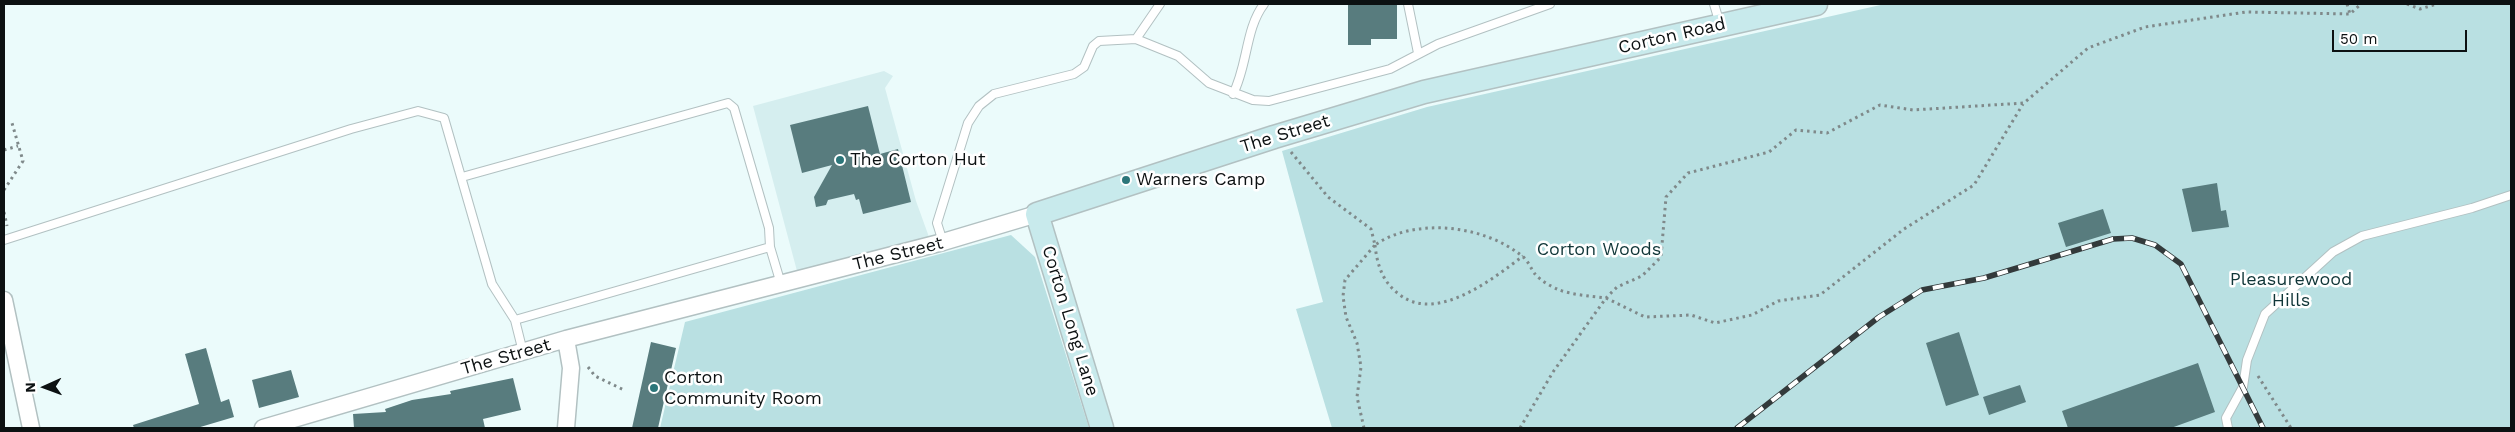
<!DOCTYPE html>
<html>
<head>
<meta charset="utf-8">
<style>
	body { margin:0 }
	#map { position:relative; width:2515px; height:432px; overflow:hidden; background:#ebfbfb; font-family:"Work Sans",sans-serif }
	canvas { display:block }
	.frame { position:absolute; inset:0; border:5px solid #0c1112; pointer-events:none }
	.north { position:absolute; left:20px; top:362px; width:50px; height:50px; -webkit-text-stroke:4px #fff; paint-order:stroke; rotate:268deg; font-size:14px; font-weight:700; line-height:20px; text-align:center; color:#0c1112 }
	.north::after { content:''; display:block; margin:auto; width:18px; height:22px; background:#0c1112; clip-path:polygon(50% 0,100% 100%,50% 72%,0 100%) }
	.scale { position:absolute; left:2332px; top:30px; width:135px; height:22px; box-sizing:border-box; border:2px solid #0c1112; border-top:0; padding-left:6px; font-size:15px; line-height:18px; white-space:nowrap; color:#0c1112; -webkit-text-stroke:4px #fff; paint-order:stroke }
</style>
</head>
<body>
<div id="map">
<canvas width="2515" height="432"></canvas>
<div class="frame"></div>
<div class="north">N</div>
<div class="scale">50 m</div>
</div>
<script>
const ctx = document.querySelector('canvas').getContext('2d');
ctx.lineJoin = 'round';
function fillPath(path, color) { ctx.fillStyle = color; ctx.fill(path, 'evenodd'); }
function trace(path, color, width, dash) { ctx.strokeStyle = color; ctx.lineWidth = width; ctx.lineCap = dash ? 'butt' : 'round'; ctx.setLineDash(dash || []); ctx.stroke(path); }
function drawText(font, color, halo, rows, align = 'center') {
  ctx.font = font + ' "Work Sans",sans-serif'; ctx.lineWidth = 5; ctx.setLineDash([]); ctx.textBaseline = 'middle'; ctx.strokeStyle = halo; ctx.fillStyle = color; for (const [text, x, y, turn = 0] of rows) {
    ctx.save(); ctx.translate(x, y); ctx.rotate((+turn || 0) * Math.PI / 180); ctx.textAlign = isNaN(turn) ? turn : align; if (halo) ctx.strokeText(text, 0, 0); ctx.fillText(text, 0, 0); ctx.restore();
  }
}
fillPath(new Path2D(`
	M884,71L893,76L885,88L916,201L929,237L797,271L753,106Z`), '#d5eeef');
fillPath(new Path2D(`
	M1885,4H2511V428H1332L1296,309L1323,302L1282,151L1427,107Z
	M1011,235L1035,257L1089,428H660L685,322Z`), '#b9e0e2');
fillPath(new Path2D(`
	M1348,5H1397V39H1371V45H1348Z
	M868,106L880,154L898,149L911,202L863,214L859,199L856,200L854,194L828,200L826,205L816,207L814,197L832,165L802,173L790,125Z
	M2217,183L2221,211L2226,210L2229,227L2192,232L2182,189Z
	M2103,209L2111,233L2066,247L2058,223Z
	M1959,332L1979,395L1946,406L1926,343Z
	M651,342L676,348L658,428H632Z
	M206,348L221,402L229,399L234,417L197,428H134L133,425L199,404L185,354Z
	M2198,363L2215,412L2171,428H2068L2062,411Z
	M291,370L299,397L259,408L252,380Z
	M513,378L521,410L483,419L485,428H354L353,414L386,412L385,409L412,400L451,394L450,391Z
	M2020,385L2026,402L1989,415L1983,397Z`), '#587c7e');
const lane = new Path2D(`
	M1408,4L1418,53
	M1714,4L1720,24
	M1136,39L1160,4
	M1233,94C1248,65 1245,29 1264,4
	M462,177L728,103L734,108L769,228L770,247L781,284
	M4,240L351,129L418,111L444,118L492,284L515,320L523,352
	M943,242L937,223L968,123L979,106L994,94L1074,74L1084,67L1093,46L1099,41L1136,39L1178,56L1209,83L1253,100L1269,101L1390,69L1438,44L1550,4
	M515,320L770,247
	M2228,428L2226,418L2243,387L2247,360L2265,314L2333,252L2362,236L2472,208L2511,195`);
const street = new Path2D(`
	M4,300L31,428
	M263,428L566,339L943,242L1037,214
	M566,428L571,368L566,339`);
const secondary = new Path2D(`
	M1102,428L1037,214L1274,137L1424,92L1816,4`);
trace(lane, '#b2c1c2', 10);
trace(street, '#b2c1c2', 19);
trace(secondary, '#b2c1c2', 25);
trace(new Path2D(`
	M2347,4L2350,14
	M2407,4L2420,9L2437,4
	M4,150L18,146
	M1291,152L1328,197L1371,229L1375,245C1415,217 1484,225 1522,256C1528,260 1531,269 1535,274C1540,280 1550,286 1557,289C1571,295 1591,296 1606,298L1617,287L1642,276L1661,257L1666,197L1688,173L1769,152L1796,130L1827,133L1880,105L1913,110L2024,103L2088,48L2145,27L2246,12L2350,14L2361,4
	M4,190L23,161L12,123
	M4,212L7,226
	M1375,245C1377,265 1383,283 1400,295C1437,323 1493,279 1523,256
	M588,367L595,376L624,390
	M2258,376L2291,428
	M1364,428L1357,397L1361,367L1357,343L1346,317L1343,296L1345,280L1375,245
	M1520,428L1553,372L1606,298L1645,317L1691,315L1715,323L1752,315L1778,301L1820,295L1904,229L1974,185L2023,104`), '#7f898a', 3, [2.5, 4]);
trace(lane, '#fff', 8);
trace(street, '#fff', 16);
trace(secondary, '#c8eaec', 22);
const rail = new Path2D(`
	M1737,428L1879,317L1922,290L1984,278L2113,239L2132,238L2155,245L2181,264L2263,428`);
trace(rail, '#333a3b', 5.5);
trace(rail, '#fff', 4, [11]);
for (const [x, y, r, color] of [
	[840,160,5,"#2c767a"],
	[1126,180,5,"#2c767a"],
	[654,388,5,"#2c767a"]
]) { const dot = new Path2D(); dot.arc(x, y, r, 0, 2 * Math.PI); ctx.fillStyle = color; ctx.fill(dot); trace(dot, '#fff', 2); }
drawText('18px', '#0c1112', '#fff', [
	["Corton Road",1672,36,-13],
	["The Street",1285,134,-17],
	["The Street",898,254,-14],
	["Corton Long Lane",1070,321,73],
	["The Street",506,357,-16]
]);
drawText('18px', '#0c1112', '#fff', [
	["The Corton Hut",850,160],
	["Warners Camp",1136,180],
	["Corton",664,378],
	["Community Room",664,399]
], 'left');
drawText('18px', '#103638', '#fff', [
	["Corton Woods",1599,250],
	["Pleasurewood",2291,280],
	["Hills",2291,301]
]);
</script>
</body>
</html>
